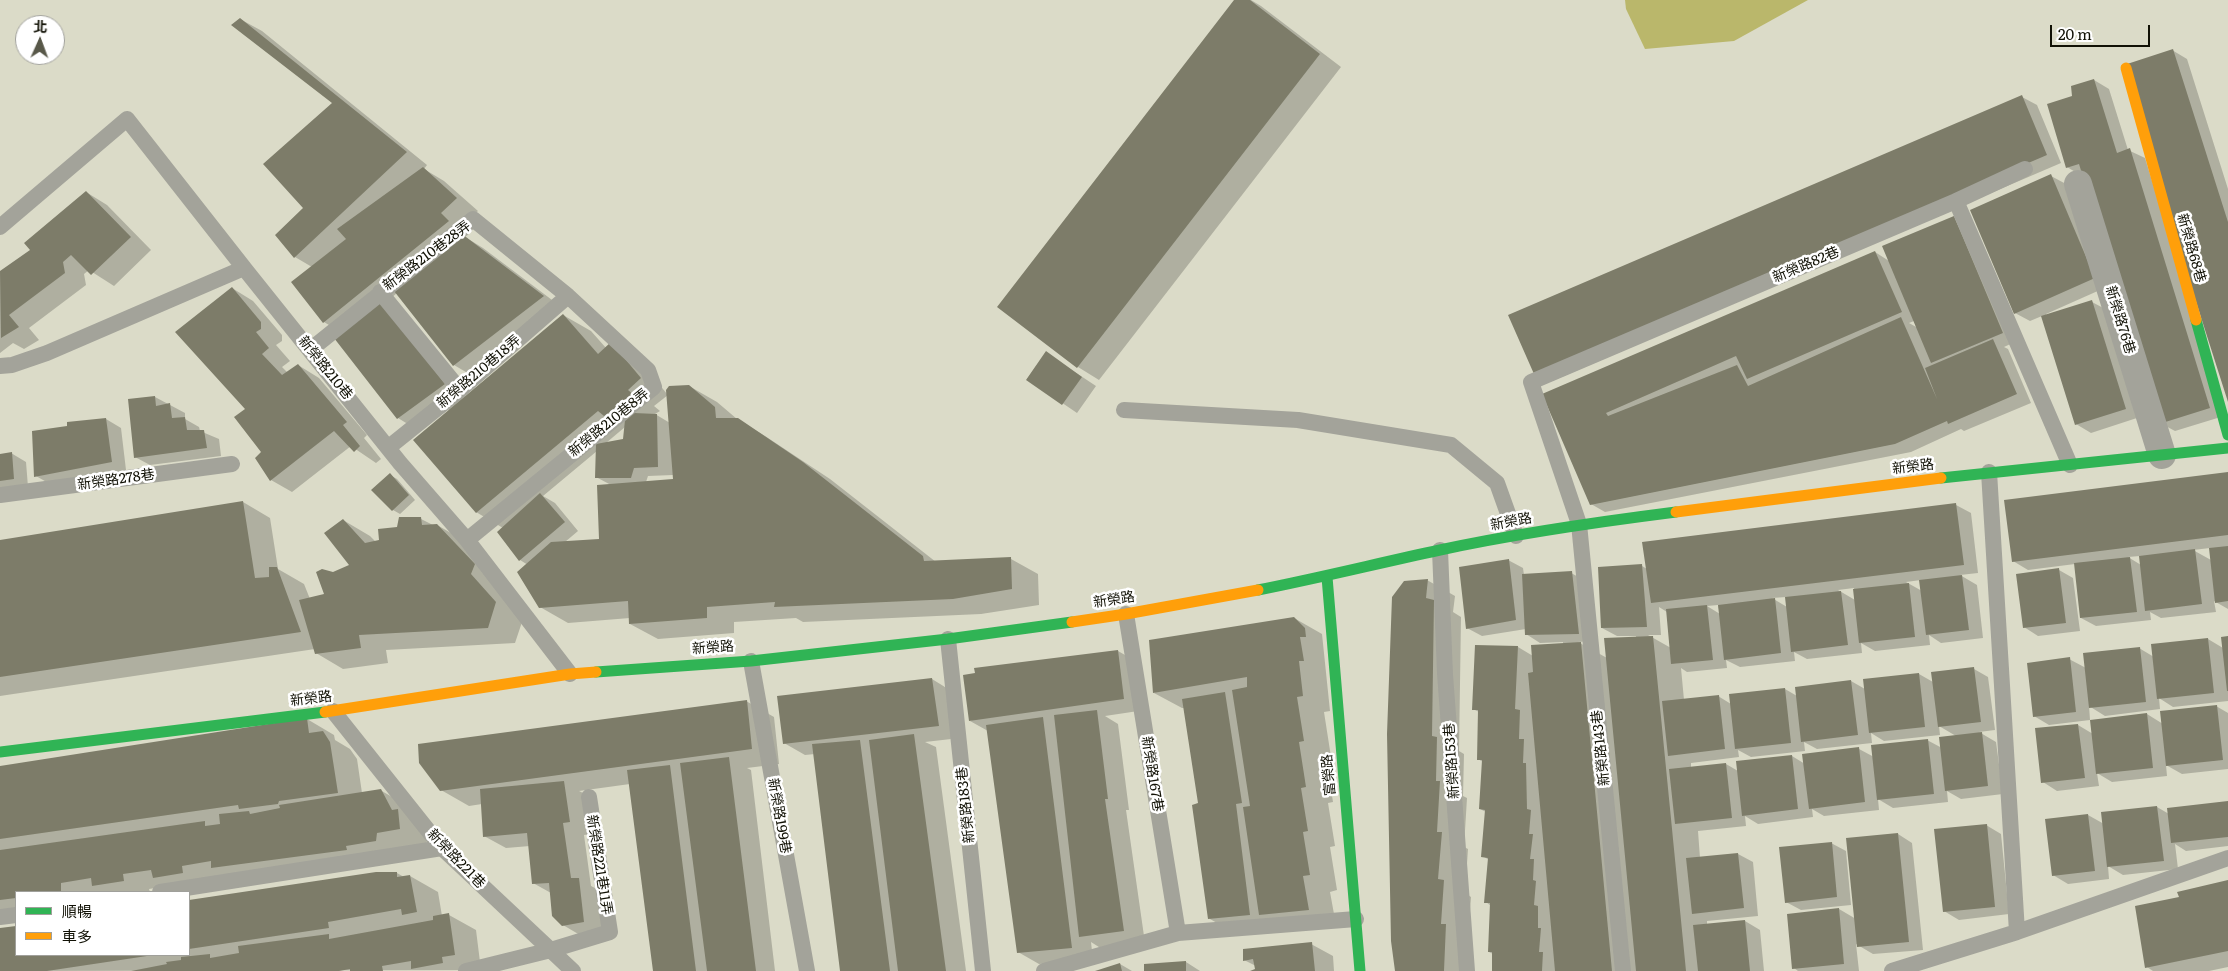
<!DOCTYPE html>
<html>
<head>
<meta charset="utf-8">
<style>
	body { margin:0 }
	#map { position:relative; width:2228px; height:971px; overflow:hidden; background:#dbdbc8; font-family:Literata,"Noto Sans TC",serif }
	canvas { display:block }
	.legend { position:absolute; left:15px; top:891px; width:175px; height:65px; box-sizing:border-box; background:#fff; border:1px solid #a0a09b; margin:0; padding:6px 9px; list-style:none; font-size:15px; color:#111105 }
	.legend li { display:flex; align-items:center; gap:10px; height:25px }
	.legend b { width:25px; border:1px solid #a0a09b }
	.north { position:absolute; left:15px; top:15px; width:50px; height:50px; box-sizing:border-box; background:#fff; border:1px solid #a0a09b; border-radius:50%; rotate:2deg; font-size:14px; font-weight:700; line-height:20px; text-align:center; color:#111105 }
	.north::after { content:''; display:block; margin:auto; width:18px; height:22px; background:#585849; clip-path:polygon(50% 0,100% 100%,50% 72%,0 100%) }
	.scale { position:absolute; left:2050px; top:25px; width:100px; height:22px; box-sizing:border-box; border:2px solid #111105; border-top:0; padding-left:6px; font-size:15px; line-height:18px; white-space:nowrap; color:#111105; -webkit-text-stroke:4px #fff; paint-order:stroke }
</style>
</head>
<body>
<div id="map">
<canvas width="2228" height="971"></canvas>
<ul class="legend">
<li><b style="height:6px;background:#30b455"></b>順暢</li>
<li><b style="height:6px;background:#ff9f0a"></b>車多</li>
</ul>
<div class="north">北</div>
<div class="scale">20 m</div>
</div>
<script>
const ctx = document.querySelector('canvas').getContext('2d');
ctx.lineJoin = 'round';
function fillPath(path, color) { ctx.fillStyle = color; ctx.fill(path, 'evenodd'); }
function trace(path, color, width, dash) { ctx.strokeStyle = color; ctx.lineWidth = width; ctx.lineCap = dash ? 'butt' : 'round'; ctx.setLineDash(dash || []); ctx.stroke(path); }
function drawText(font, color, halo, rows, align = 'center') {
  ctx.font = font + ' Literata,"Noto Sans TC",serif'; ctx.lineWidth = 5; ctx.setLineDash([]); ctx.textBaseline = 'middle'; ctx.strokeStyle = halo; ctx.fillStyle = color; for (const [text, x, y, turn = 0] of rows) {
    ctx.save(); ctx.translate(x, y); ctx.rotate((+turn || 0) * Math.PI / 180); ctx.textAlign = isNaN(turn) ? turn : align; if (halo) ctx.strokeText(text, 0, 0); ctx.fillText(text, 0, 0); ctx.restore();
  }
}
fillPath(new Path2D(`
	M1625,0H1808L1734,41L1645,49L1626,9Z`), '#bab76b');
fillPath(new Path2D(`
	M1235,0H1251L1261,6L1341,67L1099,380L1078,367L999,307Z
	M240,19L262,31L427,165L424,169L444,181L478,211L461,226L469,234L465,237L483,248L564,309L476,378L454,365L397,293L384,304L466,397L563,315L591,331L606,348L639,359L667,394L689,386L717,402L737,419L765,436L830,479L936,562L1011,559L1038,574L1039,605L981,614L803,622L796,618L734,622V633L658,639L630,624V618L568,623L540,607L528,565L520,560L498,532L503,528L476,512L450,411L449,409L419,431L398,418L342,333L324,322L293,282L312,267L295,257L304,208L333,103ZM668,395L670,423L655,414L660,411L654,406ZM625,427L624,440L606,443ZM597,451L596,477L611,485L601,540L565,542L578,531L555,503L543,496ZM673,475L674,480L646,482L648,476Z
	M2172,50L2187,59L2228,189V400Z
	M2094,80L2109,89L2128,150L2145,158L2224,416L2175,431L2160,423L2082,176L2067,167L2073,97Z
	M2022,97L2037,105L2061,163L1550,382Z
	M2051,176L2066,184L2109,286L2046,314L2047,316L2092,302L2107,310L2140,417L2091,433L2076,424L2042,316L2030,321L2015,313Z
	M86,192L107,205L151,250L114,286L89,270L84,274L86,285L29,328L39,340L24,349L13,343L0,353V273L32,250Z
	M1954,218L2017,341L2004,347L2008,349L2031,403L1964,431L1961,429L1911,452L1605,512L1591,504L1543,395L1875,252L1889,261ZM1914,321L1918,328L1909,323Z
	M232,288L253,301L282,335V341L276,345L290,361L282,367L288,373L298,365L319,378L367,435L364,438L381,459L376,463L351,446L292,492L271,480L247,410Z
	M1046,353L1096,386L1077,413L1027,379Z
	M155,397L185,413V419L199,427L200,431L219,439L221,456L150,465L135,457Z
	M106,419L121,428L126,470L50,484L36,476L68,427Z
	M11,453L26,462L28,487L0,491V455Z
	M2228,474V609L2214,601L2216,612L2161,618L2150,612L2151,620L2096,626L2081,618L2075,564L2028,570L2013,561ZM2210,548L2211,560L2193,550ZM2140,556L2141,565L2128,557Z
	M390,475L397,479L415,500L400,514L393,510L373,490Z
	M243,502L270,518L278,569L304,584L310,599L326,595L333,573L351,566L343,520L370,536L376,542L398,528L421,519L433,525H437L465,541L523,619L515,643L386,650L388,663L343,669L316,653L315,649L0,696V541Z
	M1956,505L1971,513L1978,573L1960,575L1977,585L1983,638L1941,643L1929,635L1930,645L1875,651L1861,643L1862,653L1807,659L1794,652L1795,661L1740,667L1726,660L1727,668L1687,672L1681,668L1684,700L1718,696L1731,704L1785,689L1797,696L1851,681L1865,689L1919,674L1933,682L1974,669L1988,677L1995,730L1979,732L1996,742L2003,794L1961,799L1947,791L1948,802L1893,808L1878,799L1879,810L1824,816L1812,809L1813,817L1758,824L1745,816L1746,826L1698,831L1700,858L1738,854L1753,862L1758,916L1707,921V925L1745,921L1760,930L1764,971H1493V954L1489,952L1491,906L1486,902L1489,860L1483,856L1486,812L1480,809L1483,762L1478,759L1479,712L1473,709L1518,647L1533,656L1563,644V642L1540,643L1526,634V629L1482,636L1467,628L1508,560L1523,568L1524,575L1571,573L1586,581L1593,641L1578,642L1607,658L1636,638V636H1617L1602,628L1642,566L1647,569ZM1921,580L1922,591L1906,582ZM1854,588L1855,600L1838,590ZM1786,597L1787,607L1772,598ZM1718,605L1720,614L1707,606ZM1659,607L1667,612L1671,648L1648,635H1661ZM1939,726L1956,736L1942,748L1927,740L1874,757L1859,749L1805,764L1792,756L1738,771L1726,764L1691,768V763L1739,757L1738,750L1751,757L1805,751L1804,742L1817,749L1872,743L1871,733L1884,741L1940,735Z
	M2059,570L2073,578L2080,631L2038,636L2024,627Z
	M1427,580L1455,596L1453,612L1461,617L1459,751L1464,754L1463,796L1467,798L1464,847L1468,849L1465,893L1471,897L1468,938L1472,971H1396Z
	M1294,618L1322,634L1330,711L1324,712L1331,757L1326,758L1333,802L1328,803L1335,846L1330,847L1337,890L1330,892L1336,925L1231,931L1210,919L1199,804L1185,708H1182L1154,693Z
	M2228,637V701L2173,707L2159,698L2160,709L2105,716L2089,706L2090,720L2049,725L2034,716L2069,659L2086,668L2139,648L2154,657L2208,639L2223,648Z
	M1118,651L1139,663L1145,710L1105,716L1118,724L1129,810H1126L1145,943L1102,949L1091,942L1093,960L1039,964L1018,952L988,731L970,721Z
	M932,679L953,692L960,738L925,742L936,747L966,971H842L815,754L805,755L784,743Z
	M746,701L774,717L779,764L747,768L751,770L775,971H654L630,784L579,791L585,794L591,834L584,835L591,886L601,891L605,934L585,938L563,925L551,893L533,883L530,846L506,848L484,836L482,804L469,806L441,790Z
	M2216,706L2228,713V769L2182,774L2166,765L2167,776L2112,782L2097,773L2099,786L2057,791L2043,782L2078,725L2093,734L2147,714L2163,724Z
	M307,719L334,735L335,740L350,749L357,759L362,793L380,790L408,806L425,826L427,844L149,889L150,892H16V917L0,919V767Z
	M2228,803V846L2186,851L2175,844L2178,869L2123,875L2108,866L2109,879L2068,884L2053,875L2088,815L2104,824L2157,807L2169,814Z
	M1986,825L2001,834L2009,914L1959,920L1944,911Z
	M1898,834L1912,843L1923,950L1873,954L1856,944L1859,971H1798L1794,968L1839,909L1856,919Z
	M1831,843L1846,851L1851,905L1801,910L1786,902Z
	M376,873H397L404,877L410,876L438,892L442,916L449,915L476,930L481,970L0,971V930L16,927V955H189V901Z
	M2228,882V967L2209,971H2153L2147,967L2180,898Z
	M1311,944L1333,956L1334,971H1252L1256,970V966L1244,960Z
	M1186,962L1200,971H1145Z
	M1120,964L1132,971H1098Z`), '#0003');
fillPath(new Path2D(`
	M1234,0H1250L1320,54L1077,368L997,307Z
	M240,18L407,152L294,258L275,235L303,208L263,164L332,103L231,25Z
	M2173,49L2228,222V402L2121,66Z
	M2094,79L2117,153L2130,148L2210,408L2159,424L2079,164L2066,168L2047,104L2072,96L2071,86Z
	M2022,95L2047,155L1534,374L1508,315Z
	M423,167L457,198L441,213L449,221L323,323L291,282L346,239L337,229Z
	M2051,174L2095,278L2014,314L1970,210Z
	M86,191L131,237L91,275L71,255L63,262L65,273L9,315L19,327L1,338L0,271L30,250L24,243Z
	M1954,216L2003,333L1931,363L1882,246Z
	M462,234L544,296L453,366L394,291Z
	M1875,251L1902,312L1747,379L1736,356L1606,413L1608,416L1737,365L1748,386L1901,317L1937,399L1925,368L1993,339L2017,394L1948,424L1947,421L1895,444L1590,505L1542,394Z
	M232,287L261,322V329L256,332L269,348L262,354L282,375L298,364L347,422L343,425L360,446L354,452L334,431L270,481L255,458L261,452L234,417L245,409L175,332Z
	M380,300L445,384L397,419L334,338Z
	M2092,300L2126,409L2075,425L2041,316Z
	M563,314L598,354L611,342L641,378L628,390L634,395L604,416L598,411L476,513L413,440Z
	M1046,351L1082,377L1062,405L1026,380Z
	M689,385L715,407L716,418H738L803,462L923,556L924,561L1011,557L1012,589L953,599L774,607L775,602L707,607V618L629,624L628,601L539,608L517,572L551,542L599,539L597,485L673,479L666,390L669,386Z
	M155,396L156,406L170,403L172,418L185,417L187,430H204L207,448L134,458L128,399Z
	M634,413L657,414L658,467L634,468L631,478H595L596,444L623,439L625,420Z
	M106,418L112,462L34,477L32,431L67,426V422Z
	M12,452L14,479L0,481V454Z
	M2228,472V535L2012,562L2004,500Z
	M390,473L409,495L392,511L371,490Z
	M540,493L565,522L519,561L497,532Z
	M243,501L255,578L269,577V567H277L301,632L0,677V540Z
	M1956,503L1964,565L1651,603L1642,542Z
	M399,517H421L422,525L437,524L475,564L471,574L496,602L488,628L359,635L361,648L315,654L299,600L324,594L316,572L322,569L333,572L349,565L324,533L343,519L365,543L379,540L378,529L397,527Z
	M2228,546V601L2215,603L2209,548Z
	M2195,549L2202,604L2145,611L2139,556Z
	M2130,557L2137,612L2080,618L2074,563Z
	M1509,559L1516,620L1466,629L1459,567Z
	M1642,564L1647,627L1601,628L1598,567Z
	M2059,568L2066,623L2023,628L2016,574Z
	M1572,571L1579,634L1525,635L1522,574Z
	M1962,575L1969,630L1926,635L1919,580Z
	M1428,579L1426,598L1434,600L1432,736L1437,737L1436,781H1440L1437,832H1442L1438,879L1444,880L1441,924H1446L1444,971H1395L1391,941L1387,734L1392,597L1404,581Z
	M1909,583L1915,637L1859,643L1853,589Z
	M1841,591L1848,645L1791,652L1785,597Z
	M1775,598L1781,653L1724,660L1718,605Z
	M1707,605L1713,660L1671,664L1666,609Z
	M1294,617L1305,628L1306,637H1300L1304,661H1299L1303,696L1297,697L1304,741L1299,742L1306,787L1301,788L1308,831L1303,832L1310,875L1303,876L1309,910L1259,915L1243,807L1250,806L1232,690L1247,687V677L1153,693L1149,640Z
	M1653,636L1686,971H1636L1604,638Z
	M2228,636V691H2227L2221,637Z
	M2208,638L2214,693L2157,699L2151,644Z
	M1581,642L1612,971H1555L1528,673L1533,672L1531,645Z
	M1475,645L1518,646L1515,709L1520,710L1519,739H1524L1523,763H1526L1527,809L1531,810L1529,834H1533L1530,859H1534L1533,880L1536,881L1534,905L1538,906V928H1541L1539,952H1543L1542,971H1492V952H1488L1490,903H1484L1488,858L1481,857L1485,810L1479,809L1482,760H1477L1478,710H1472Z
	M2140,647L2146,702L2089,708L2083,653Z
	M1118,650L1124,699L969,721L963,675L975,673L974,668Z
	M2070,657L2076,712L2033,717L2027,663Z
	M1974,667L1981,722L1938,727L1931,672Z
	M1919,673L1925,727L1869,733L1863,679Z
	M932,678L939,726L783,744L777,696Z
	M1851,680L1858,735L1801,742L1795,687Z
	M1785,688L1791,743L1735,749L1729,694Z
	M1225,692L1242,803L1236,804L1250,915L1208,919L1192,805L1198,803L1182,699Z
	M1719,695L1725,749L1668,756L1662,701Z
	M747,700L752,749L440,791L419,763L418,744Z
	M2217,705L2223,760L2166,766L2160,711Z
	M1097,710L1108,799H1105L1124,931L1079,937L1054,715Z
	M2147,713L2153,768L2096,774L2090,720Z
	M1043,717L1072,948L1017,953L986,725Z
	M307,718L309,733L323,731L330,742L338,793L279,801L278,804L239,809L238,805L0,839V766Z
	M2078,724L2085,778L2041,783L2035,728Z
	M1982,732L1988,786L1945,791L1939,737Z
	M914,734L946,971H898L869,740Z
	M1928,739L1934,794L1877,800L1871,745Z
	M860,740L890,971H840L812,744Z
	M1859,747L1865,802L1809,809L1802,754Z
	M1792,755L1798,809L1742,816L1736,761Z
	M729,757L756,971H707L680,763Z
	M1726,763L1732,818L1675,824L1669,769Z
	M670,765L696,971H653L627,770Z
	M564,781L570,822L563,823L571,878H579L584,922L562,926L552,916L549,883L532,884L527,833L483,837L480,789Z
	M381,789L392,810L398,809L400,829L377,833L376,841L346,846L347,850L211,868V861L182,866L183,873L153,878L151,870L123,874L124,881L92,886L91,878L61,883V891L16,892V898L0,900V850L205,821V826L220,824L219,814L249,811L250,814L280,808L279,805Z
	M2228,801V837L2171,843L2167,808Z
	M2157,806L2164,861L2107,867L2101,812Z
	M2088,814L2095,871L2052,876L2045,819Z
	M1987,824L1995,907L1943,912L1934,829Z
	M1898,833L1909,942L1857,947L1846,838Z
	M1832,842L1837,897L1785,903L1779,847Z
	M1738,853L1744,908L1692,914L1686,858Z
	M376,872H397V877L410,875L417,912L402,915L401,909L328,922L329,928L189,949V900Z
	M2228,880V951L2145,968L2135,906L2179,897L2177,892Z
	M1839,908L1844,964L1792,969L1787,914Z
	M449,913L455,955L442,957L443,963L411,969V961L382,966L383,971H350V969L339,971H131L167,964L166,962L181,960V957L210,954V958L239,953L238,946L329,934V939L433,920V916Z
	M1745,920L1750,971H1698L1693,925Z
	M16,926V955L147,956L47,971H0V928Z
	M1312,942L1315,971H1250L1255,969L1253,959L1243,961V949Z
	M1186,961V971H1144V964Z
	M1120,963L1122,971H1095Z`), '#7d7c69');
trace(new Path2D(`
	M1956,201L2025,169
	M0,227L127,119L244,268
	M380,292L460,390
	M310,350L473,219L568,296L648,370L654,387L467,540
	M0,366L12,365L47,353L244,268L400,463L467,540L570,674
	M1124,410L1298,420L1451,445L1497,483L1516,536
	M389,447L460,390L568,296
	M1989,472L2017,932
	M0,495L232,464
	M1440,550L1445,674L1467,971
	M1126,614L1178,933
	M948,639L983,971
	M751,661L807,971
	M333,711L442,848L573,971
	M160,892L442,848
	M0,917L16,915
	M466,971L551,950L610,932L589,797
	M1044,971L1178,933L1356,919
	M1623,971L1579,524L1531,382L1956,201L2070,465
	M1892,971L2017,932L2228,858`), '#a3a39a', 16);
trace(new Path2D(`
	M2078,184L2162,455`), '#a3a39a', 28);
trace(new Path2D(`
	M2196,320L2228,435
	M1941,478L2228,448
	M1327,577L1360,971
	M1258,590C1319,578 1379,563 1440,550C1518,533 1597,522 1676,512
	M596,672L751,661L948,639L1072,622
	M0,752L325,712`), '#30b455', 11);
trace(new Path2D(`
	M2126,68L2196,320
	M1676,512L1941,478
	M1072,622L1126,614L1258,590
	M325,712L570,674L596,672`), '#ff9f0a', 11);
drawText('14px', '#111105', '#fff', [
	["新榮路68巷",2191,248,74],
	["新榮路210巷28弄",427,256,-37],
	["新榮路82巷",1806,265,-23],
	["新榮路76巷",2120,320,73],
	["新榮路210巷",325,368,51],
	["新榮路210巷18弄",479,372,-40],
	["新榮路210巷8弄",609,423,-39],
	["新榮路",1913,467,-7],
	["新榮路278巷",116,480,-8],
	["新榮路",1511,522,-11],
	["新榮路",1114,600,-9],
	["新榮路",713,648,-4],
	["新榮路",311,699,-7],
	["新榮路143巷",1601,748,-96],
	["新榮路153巷",1452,761,-94],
	["新榮路167巷",1152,774,81],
	["富榮路",1329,775,-95],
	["新榮路183巷",966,805,-96],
	["新榮路199巷",779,816,80],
	["新榮路221巷",456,859,46],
	["新榮路221巷11弄",599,865,81]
]);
</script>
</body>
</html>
